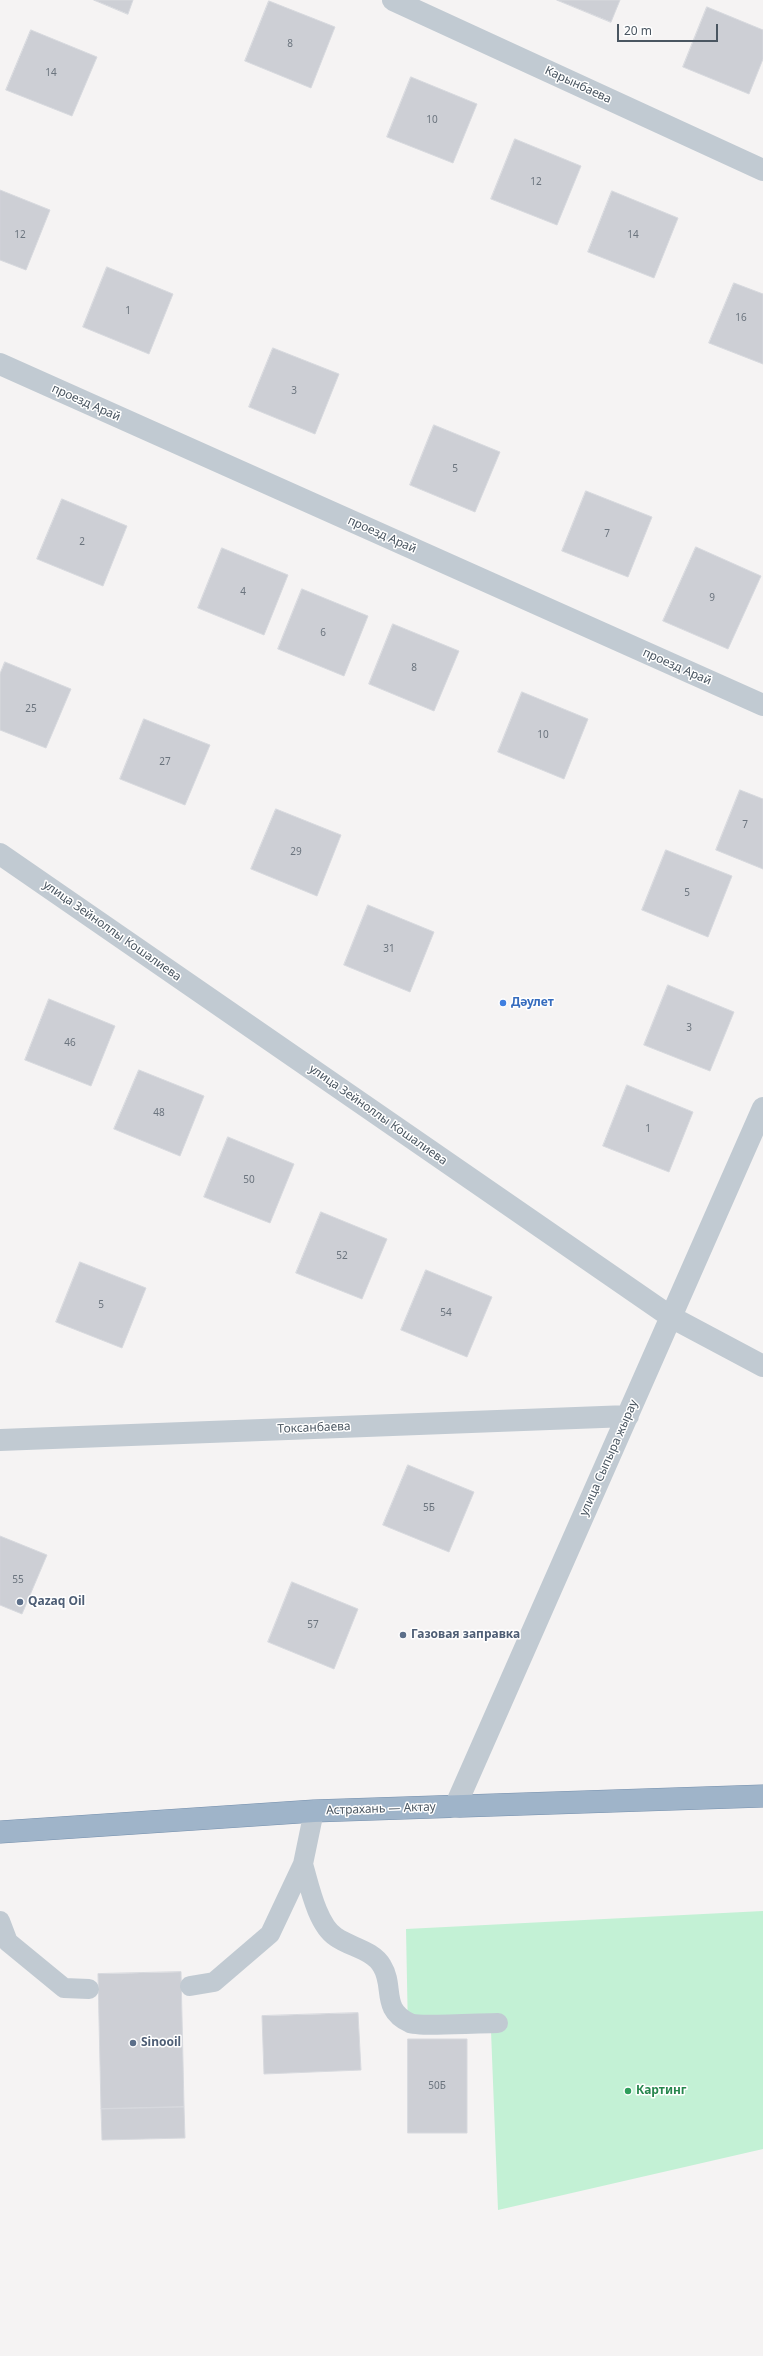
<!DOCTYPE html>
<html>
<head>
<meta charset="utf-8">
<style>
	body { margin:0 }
	#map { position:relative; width:763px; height:2356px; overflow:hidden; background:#f5f3f3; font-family:"Noto Sans",sans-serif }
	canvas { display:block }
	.scale { position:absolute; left:617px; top:24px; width:101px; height:18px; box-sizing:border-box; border:2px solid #4a5661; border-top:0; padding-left:5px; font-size:12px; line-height:14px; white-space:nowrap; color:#4a5661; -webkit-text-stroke:3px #fff; paint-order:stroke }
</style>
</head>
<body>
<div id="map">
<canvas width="763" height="2356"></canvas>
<div class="scale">20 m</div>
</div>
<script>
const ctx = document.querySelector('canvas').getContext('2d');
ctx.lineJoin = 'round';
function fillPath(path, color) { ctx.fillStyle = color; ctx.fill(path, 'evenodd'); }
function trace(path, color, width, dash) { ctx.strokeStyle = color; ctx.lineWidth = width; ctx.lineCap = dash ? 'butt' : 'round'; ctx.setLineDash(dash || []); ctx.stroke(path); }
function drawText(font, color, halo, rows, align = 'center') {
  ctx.font = font + ' "Noto Sans",sans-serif'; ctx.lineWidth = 3; ctx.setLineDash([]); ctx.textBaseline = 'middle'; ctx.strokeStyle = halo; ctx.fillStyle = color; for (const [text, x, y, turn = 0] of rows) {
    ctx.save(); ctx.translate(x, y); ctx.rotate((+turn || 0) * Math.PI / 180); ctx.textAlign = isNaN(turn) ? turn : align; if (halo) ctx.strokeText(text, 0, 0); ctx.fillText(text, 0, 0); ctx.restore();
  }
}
fillPath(new Path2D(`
	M763,1911V2149L498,2210L491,2031L408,2033L406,1929Z`), '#c3f1d5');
const building = new Path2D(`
	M94,0H133L128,14Z
	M557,0H620L611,22Z
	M269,1L335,27L311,88L245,61Z
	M707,7L763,30V59L749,94L683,67Z
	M31,30L97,57L72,116L6,90Z
	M411,77L477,104L453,163L387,137Z
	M515,139L581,166L557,225L491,199Z
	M0,190L50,210L26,270L0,260Z
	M612,191L678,218L654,278L588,252Z
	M107,267L173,294L149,354L83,327Z
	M734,283L763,294V364L709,343Z
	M273,348L339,374L315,434L249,407Z
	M434,425L500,452L475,512L410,485Z
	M586,491L652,517L628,577L562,551Z
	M62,499L127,526L103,586L37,559Z
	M696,547L761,576L728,649L663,621Z
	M222,548L288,575L264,635L198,608Z
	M302,589L368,616L344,676L278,649Z
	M393,624L459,651L434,711L369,684Z
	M5,662L71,689L46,748L0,730V674Z
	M522,692L588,719L564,779L498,752Z
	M144,719L210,745L185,805L120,779Z
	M740,790L763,799V869L716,850Z
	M276,809L341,835L317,896L251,869Z
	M666,850L732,876L708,937L642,910Z
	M368,905L434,932L410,992L344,965Z
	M668,985L734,1012L710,1071L644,1045Z
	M49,999L115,1026L91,1086L25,1060Z
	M139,1070L204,1096L180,1156L114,1129Z
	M627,1085L693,1112L669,1172L603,1146Z
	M228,1137L294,1164L270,1223L204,1197Z
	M321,1212L387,1239L362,1299L296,1273Z
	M80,1262L146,1288L122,1348L56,1322Z
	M426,1270L492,1297L467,1357L401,1330Z
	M408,1465L474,1492L449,1552L383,1525Z
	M0,1536L47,1555L22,1614L0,1605Z
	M292,1582L358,1609L334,1669L268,1642Z
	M181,1972L184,2107L101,2109L98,1974Z
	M358,2013L361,2070L264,2074L262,2016Z
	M408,2039H467V2133H408Z
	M184,2107L185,2138L102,2140L101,2109Z`);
fillPath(building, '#cdcfd5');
trace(building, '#d7d9de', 1);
const trunk = new Path2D(`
	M0,1832L314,1811L763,1796`);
trace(trunk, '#7690ad', 23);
trace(new Path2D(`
	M303,1864C309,1884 317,1925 336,1937C350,1947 373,1950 382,1966C395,1987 380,2009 410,2023C418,2027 484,2023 498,2023
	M0,1921L8,1942L64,1988L89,1989
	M190,1986L214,1982L270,1934L303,1864L314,1811`), '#c1cad2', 20);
trace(new Path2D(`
	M393,0L763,170
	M0,364L763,705
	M0,854L671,1317L763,1366
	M0,1440L628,1416
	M455,1807L763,1108`), '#c1cad2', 22);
trace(trunk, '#9fb4c9', 22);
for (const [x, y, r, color] of [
	[503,1003,4,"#3f7fe0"],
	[20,1602,4,"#5c6f8a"],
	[403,1635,4,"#5c6f8a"],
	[133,2043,4,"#5c6f8a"],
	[628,2091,4,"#2e9e5b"]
]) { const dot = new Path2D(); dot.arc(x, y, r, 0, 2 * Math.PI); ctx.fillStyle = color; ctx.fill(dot); trace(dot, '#fff', 1.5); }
drawText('10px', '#6b747e', null, [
	["8",290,44],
	["14",51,73],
	["10",432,120],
	["12",536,182],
	["12",20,235],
	["14",633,235],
	["1",128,311],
	["16",741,318],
	["3",294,391],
	["5",455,469],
	["7",607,534],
	["2",82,542],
	["4",243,592],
	["9",712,598],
	["6",323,633],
	["8",414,668],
	["25",31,709],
	["10",543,735],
	["27",165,762],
	["7",745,825],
	["29",296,852],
	["5",687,893],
	["31",389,949],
	["3",689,1028],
	["46",70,1043],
	["48",159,1113],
	["1",648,1129],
	["50",249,1180],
	["52",342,1256],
	["5",101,1305],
	["54",446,1313],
	["5Б",429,1508],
	["55",18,1580],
	["57",313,1625],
	["50Б",437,2086]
]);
drawText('12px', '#4a5661', '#fff', [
	["Карынбаева",578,85,25],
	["проезд Арай",86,403,24],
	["проезд Арай",382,535,24],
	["проезд Арай",677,667,24],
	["улица Зейноллы Кошалиева",112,931,35],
	["улица Зейноллы Кошалиева",378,1115,35],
	["Токсанбаева",314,1428,-2],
	["улица Сыпыра жырау",609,1458,-66],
	["Астрахань — Актау",381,1809,-2]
]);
drawText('bold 12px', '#366cbe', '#fff', [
	["Дәулет",511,1003]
], 'left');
drawText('bold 12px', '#4e5e75', '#fff', [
	["Qazaq Oil",28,1602],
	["Газовая заправка",411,1635],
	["Sinooil",141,2043]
], 'left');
drawText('bold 12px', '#27864d', '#fff', [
	["Картинг",636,2091]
], 'left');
</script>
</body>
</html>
